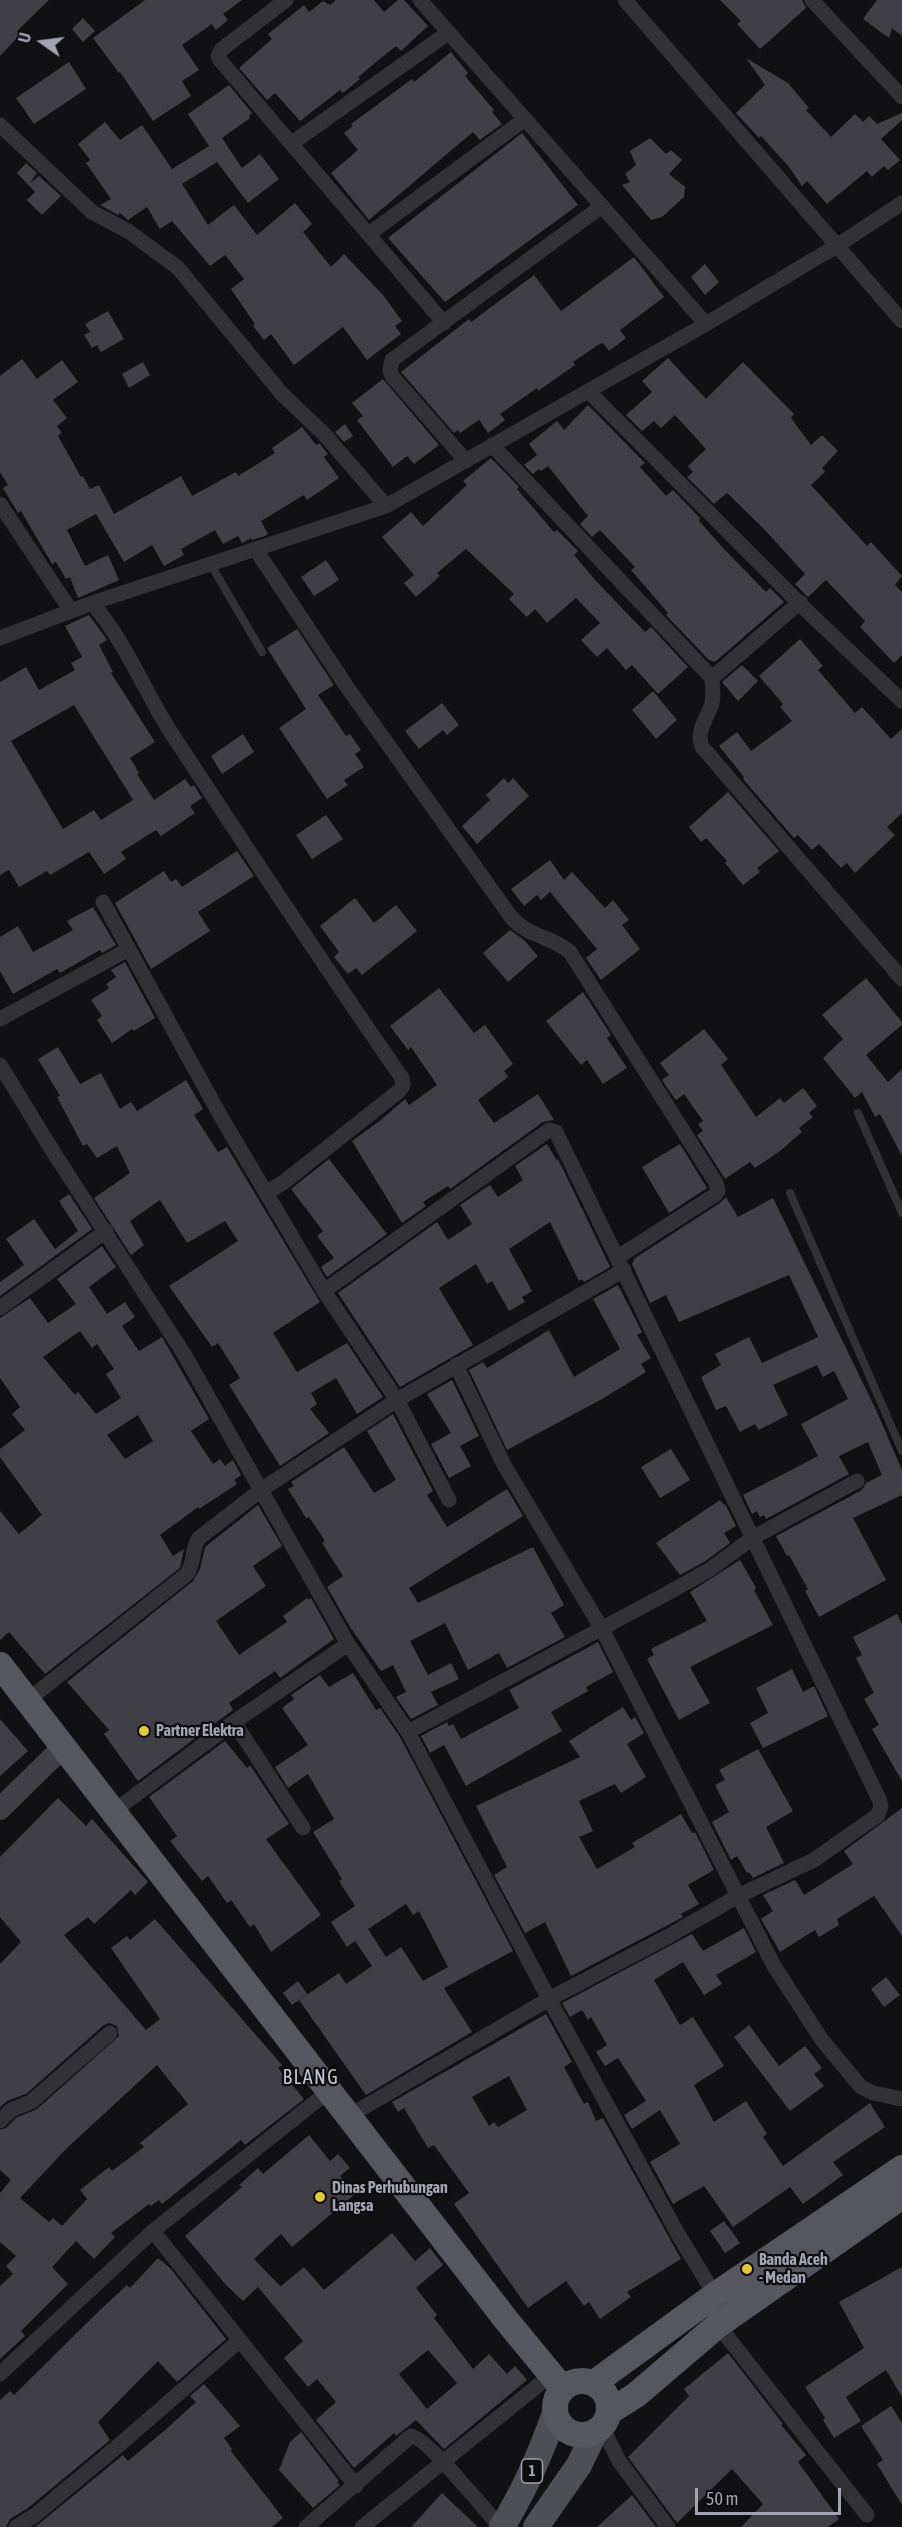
<!DOCTYPE html>
<html>
<head>
<meta charset="utf-8">
<style>
	body { margin:0 }
	#map { position:relative; width:902px; height:2527px; overflow:hidden; background:#111012; font-family:"Asap Condensed",sans-serif }
	canvas { display:block }
	.north { position:absolute; left:12px; top:12px; width:60px; height:60px; -webkit-text-stroke:4px #0c0b0d; paint-order:stroke; rotate:284deg; font-size:16px; font-weight:700; line-height:24px; text-align:center; color:#a3a4b1 }
	.north::after { content:''; display:block; margin:auto; width:21px; height:27px; background:#a3a4b1; clip-path:polygon(50% 0,100% 100%,50% 72%,0 100%) }
	.scale { position:absolute; left:695px; top:2488px; width:146px; height:27px; box-sizing:border-box; border:3px solid #a3a4b1; border-top:0; padding-left:8px; font-size:18px; line-height:21px; white-space:nowrap; color:#a3a4b1; -webkit-text-stroke:4px #0c0b0d; paint-order:stroke }
</style>
</head>
<body>
<div id="map">
<canvas width="902" height="2527"></canvas>
<div class="north">U</div>
<div class="scale">50 m</div>
</div>
<script>
const ctx = document.querySelector('canvas').getContext('2d');
ctx.lineJoin = 'round';
function fillPath(path, color) { ctx.fillStyle = color; ctx.fill(path, 'evenodd'); }
function trace(path, color, width, dash) { ctx.strokeStyle = color; ctx.lineWidth = width; ctx.lineCap = dash ? 'butt' : 'round'; ctx.setLineDash(dash || []); ctx.stroke(path); }
function drawText(font, color, halo, rows, align = 'center') {
  ctx.font = font + ' "Asap Condensed",sans-serif'; ctx.lineWidth = 4.5; ctx.setLineDash([]); ctx.textBaseline = 'middle'; ctx.strokeStyle = halo; ctx.fillStyle = color; for (const [text, x, y, turn = 0] of rows) {
    ctx.save(); ctx.translate(x, y); ctx.rotate((+turn || 0) * Math.PI / 180); ctx.textAlign = isNaN(turn) ? turn : align; if (halo) ctx.strokeText(text, 0, 0); ctx.fillText(text, 0, 0); ctx.restore();
  }
}
fillPath(new Path2D(`
	M0,0H49L17,31L20,35L0,56Z
	M145,0H242L223,14L228,20L216,30L212,24L182,45L199,70L182,81L191,96L153,121L120,72L119,73L93,38Z
	M336,0H374L384,12L398,0H404L428,26L401,51L396,46L358,77L360,79L343,93L340,90L300,121L275,93L267,100L239,68L272,39L268,34L304,5L309,12L323,1L330,5Z
	M720,0H802L806,8L760,49L737,24L741,21Z
	M877,0H902V36L892,28L889,38L863,19Z
	M83,18L95,31L83,42L72,29Z
	M451,52L468,73L465,76L494,110L492,112L502,124L480,140L473,132L369,220L331,173L358,150L344,133L353,126L351,124L412,79L414,82Z
	M746,58L788,83L809,108L806,110L831,137L855,114L863,122L869,116L877,124L902,113V120L881,139L900,160L888,170L884,166L872,177L867,171L827,204L807,181L802,186L789,167L761,136L759,138L736,113L765,85Z
	M69,62L86,89L34,124L16,98Z
	M229,85L252,113L249,116L250,118L222,138L242,168L260,154L279,179L248,203L217,162L182,184L208,225L234,205L257,235L295,203L312,224L303,232L331,267L344,254L383,295L402,321L395,326L401,334L367,360L343,327L294,365L271,334L264,340L253,326L255,324L231,289L244,279L225,255L210,266L172,221L160,229L147,207L128,220L120,213L118,215L100,205L111,199L86,163L90,160L78,144L105,122L120,140L142,125L172,169L209,146L188,114Z
	M522,133L578,205L445,302L388,238Z
	M650,138L666,154L671,150L682,160L669,174L685,187L684,197L662,217L651,220L622,185L630,182L625,174L636,165L630,151Z
	M26,163L37,173L30,183L39,176L61,196L42,215L27,200L35,192L17,173Z
	M634,257L664,297L620,330L626,338L609,351L603,343L598,345L573,362L575,365L538,391L537,388L500,414L505,420L488,433L479,420L460,433L458,430L454,433L401,372L469,319L471,322L534,275L561,311Z
	M705,264L719,282L705,295L691,277Z
	M108,311L124,339L101,352L97,345L92,348L84,335L90,332L85,324Z
	M668,358L706,399L743,362L794,414L791,418L811,445L822,435L838,451L822,468L825,472L811,485L867,546L871,542L902,576L895,585L902,592V655L894,663L860,627L865,621L826,580L808,597L795,584L805,574L764,529L727,493L714,504L687,477L693,472L688,466L706,449L675,415L661,428L654,421L642,431L626,415L652,392L642,381Z
	M22,359L37,379L62,360L78,382L53,400L67,418L57,426L62,433L58,436L81,477L83,476L90,489L99,485L114,514L181,476L192,496L236,472L238,476L275,453L272,448L302,427L316,445L319,443L328,454L324,457L339,478L307,500L304,495L261,521L268,534L265,536L252,540L251,538L242,543L238,536L223,544L215,530L181,549L184,555L164,566L152,545L124,562L96,514L67,530L85,566L108,555L119,580L78,598L70,577L66,579L56,562L52,564L21,511L18,513L3,488L8,485L0,472V376Z
	M143,362L150,375L129,388L122,374Z
	M383,379L439,445L414,464L407,456L393,467L357,420L363,416L352,403Z
	M588,405L645,463L640,467L666,496L673,490L700,518L699,521L723,548L766,592L770,588L784,602L715,662L709,660L666,615L668,613L631,570L635,567L600,530L592,537L580,524L588,516L548,466L541,471L539,469L533,474L524,465L537,455L529,444L557,421L564,430Z
	M345,424L353,436L344,442L335,432Z
	M491,458L519,487L517,489L554,532L557,530L578,551L574,555L597,582L645,632L651,627L688,667L658,694L632,665L626,670L607,648L597,657L581,640L600,623L576,598L547,623L535,609L527,617L509,599L514,594L466,549L437,573L440,576L416,597L404,583L414,575L382,537L411,512L423,526L467,485L463,481Z
	M326,560L339,580L314,596L301,577Z
	M89,615L107,640L99,645L113,672L111,673L155,742L130,758L139,773L137,774L154,800L185,779L191,787L194,785L202,798L190,806L195,813L161,836L156,830L121,852L126,859L104,874L89,852L50,875L47,871L19,887L9,870L0,875V682L26,667L39,690L75,670L71,663L82,657L65,626ZM74,705L133,800L101,820L94,810L63,829L11,741Z
	M297,629L334,685L318,695L346,736L350,734L361,750L355,754L364,767L344,780L348,785L327,799L279,728L306,709L267,648Z
	M800,639L823,666L818,670L855,713L862,707L891,739L902,729V813L887,827L895,835L855,873L847,863L841,868L819,844L812,850L798,835L794,838L743,779L744,777L719,746L737,732L751,751L792,721L780,707L783,704L759,676Z
	M742,665L758,681L738,701L722,682Z
	M653,691L677,720L656,739L632,710Z
	M442,703L459,725L447,735L443,730L419,749L405,731Z
	M243,734L254,752L222,774L211,756Z
	M504,778L508,783L513,778L529,796L477,844L462,826L490,800L486,795Z
	M728,792L779,851L757,868L760,872L743,885L725,863L727,861L706,838L701,842L689,827Z
	M326,815L343,839L312,859L296,835Z
	M237,851L254,876L198,912L210,931L151,969L115,903L164,871L171,882L176,879L182,887Z
	M550,860L564,880L572,872L605,908L613,900L629,920L622,925L640,949L601,980L586,958L597,949L550,892L541,900L537,895L524,906L511,889Z
	M355,898L374,923L396,905L417,931L362,975L356,968L348,974L334,957L339,952L320,926Z
	M93,907L116,945L102,953L100,950L60,973L57,969L13,994L0,971V937L18,926L33,952L73,930L67,921Z
	M510,930L524,940L538,956L508,982L483,953Z
	M125,962L155,1018L134,1031L132,1029L112,1043L97,1020L102,1016L91,1000L109,988L106,984L116,977L111,970Z
	M866,978L902,1022V1025L866,1055L888,1082L902,1069V1156L880,1114L875,1117L862,1092L855,1098L823,1058L843,1039L822,1015Z
	M439,988L474,1033L485,1025L513,1064L504,1071L508,1077L478,1100L494,1123L538,1094L554,1120L543,1122L450,1189L448,1186L423,1202L426,1206L402,1223L352,1141L381,1120L405,1099L409,1105L437,1085L411,1047L408,1050L390,1026Z
	M583,992L611,1035L607,1038L627,1068L603,1084L587,1060L581,1065L546,1021Z
	M704,1029L728,1059L721,1065L756,1117L780,1098L784,1103L803,1088L817,1106L809,1113L813,1117L799,1128L802,1132L780,1151L755,1168L750,1162L725,1179L697,1135L703,1131L698,1124L703,1121L684,1094L676,1100L670,1092L662,1080L669,1075L660,1063Z
	M58,1047L80,1084L101,1073L120,1109L131,1102L137,1111L186,1080L203,1109L194,1115L218,1152L227,1147L320,1302L273,1333L297,1372L347,1343L383,1397L357,1414L336,1378L311,1393L317,1404L310,1409L329,1433L280,1466L229,1385L240,1378L218,1343L212,1347L169,1286L238,1241L225,1221L187,1243L160,1200L130,1221L144,1245L131,1255L94,1198L130,1173L117,1146L97,1158L87,1144L83,1146L57,1097L60,1096L38,1059Z
	M547,1144L557,1161L558,1159L610,1267L584,1282L582,1279L579,1281L550,1222L509,1249L532,1291L522,1297L525,1302L509,1311L492,1281L487,1284L476,1264L439,1288L473,1345L400,1387L338,1293L437,1222L448,1240L472,1224L460,1205L490,1185L498,1197L523,1180L515,1166Z
	M680,1144L707,1188L669,1213L642,1167Z
	M329,1159L387,1234L327,1277L321,1267L334,1258L317,1236L323,1231L291,1189Z
	M69,1194L92,1229L0,1296V1282L24,1265L6,1239L34,1219L55,1249L78,1231L59,1201Z
	M726,1197L738,1217L773,1198L877,1412L902,1470V1495L853,1518L886,1580L819,1617L805,1591L808,1589L789,1555L787,1556L776,1536L862,1490L866,1483L882,1475L868,1442L839,1456L849,1474L766,1519L764,1515L760,1517L757,1511L752,1514L743,1495L818,1456L801,1424L848,1399L834,1371L823,1377L817,1365L773,1385L788,1415L759,1430L755,1424L740,1432L726,1406L716,1410L701,1377L721,1365L715,1354L749,1337L762,1363L818,1337L789,1275L679,1322L666,1295L650,1303L632,1264L635,1258L720,1203Z
	M102,1246L116,1267L89,1287L107,1314L125,1302L135,1317L122,1326L139,1351L162,1337L209,1419L191,1431L213,1464L220,1459L225,1466L233,1460L241,1475L234,1480L237,1484L199,1509L198,1507L160,1535L173,1556L184,1549L180,1568L45,1674L9,1632L0,1640V1511L19,1534L42,1515L0,1457V1449L25,1430L12,1414L20,1407L0,1378V1318L30,1298L48,1323L76,1304L57,1279ZM80,1331L92,1348L97,1344L114,1369L106,1374L121,1398L96,1414L78,1392L75,1395L43,1357ZM138,1415L153,1441L125,1459L107,1435Z
	M618,1285L642,1332L637,1335L651,1358L641,1364L646,1372L602,1399L507,1450L469,1370L483,1362L487,1368L549,1330L574,1377L620,1349L593,1299Z
	M452,1380L479,1436L460,1446L471,1466L449,1478L431,1444L451,1433L427,1394Z
	M393,1414L433,1491L427,1495L447,1527L507,1489L523,1516L409,1588L418,1603L533,1547L564,1605L551,1613L565,1637L507,1668L499,1653L468,1670L445,1623L410,1641L428,1675L451,1663L459,1679L431,1692L438,1705L411,1719L396,1697L406,1692L393,1665L381,1671L350,1627L327,1587L343,1576L322,1543L325,1541L309,1517L306,1518L288,1489L294,1486L291,1482L344,1447L374,1493L396,1480L367,1431Z
	M671,1449L690,1480L660,1498L641,1467Z
	M720,1500L724,1505L725,1504L736,1526L724,1533L730,1543L704,1562L680,1575L656,1543Z
	M258,1505L282,1546L253,1566L266,1586L216,1621L239,1655L287,1622L283,1616L307,1598L309,1600L311,1598L334,1639L280,1678L275,1671L229,1703L233,1710L138,1781L104,1734L109,1730L67,1682L193,1581L200,1569L205,1547Z
	M740,1560L756,1588L754,1590L773,1625L690,1667L710,1703L679,1720L647,1659L654,1655L651,1649L707,1621L690,1592Z
	M897,1614L902,1624V1781L872,1729L879,1725L864,1699L874,1693L856,1658L862,1655L853,1637Z
	M598,1642L613,1672L586,1687L588,1691L551,1712L562,1731L466,1786L444,1745L430,1753L421,1736L447,1722L449,1726L453,1724L461,1739L519,1708L509,1690Z
	M792,1669L803,1692L814,1686L828,1716L763,1748L750,1723L768,1713L756,1688Z
	M353,1673L376,1710L380,1708L400,1737L513,1951L444,1988L472,2032L366,2095L299,2000L339,1973L346,1984L372,1966L355,1941L347,1947L331,1922L355,1906L339,1881L342,1879L313,1832L334,1819L308,1774L288,1788L275,1767L308,1745L282,1708L294,1699L291,1695L320,1675L329,1687ZM406,1904L413,1915L419,1911L448,1967L423,1981L401,1947L386,1957L368,1929Z
	M623,1707L631,1720L635,1717L644,1733L627,1744L646,1777L621,1793L615,1784L579,1801L593,1831L579,1837L597,1869L635,1847L632,1843L681,1814L692,1833L695,1832L714,1870L688,1885L699,1904L681,1914L683,1917L571,1976L545,1922L525,1933L494,1875L507,1867L476,1806L580,1757L569,1741Z
	M0,1719L28,1751L0,1776Z
	M225,1741L247,1768L250,1765L289,1824L266,1839L321,1915L271,1952L254,1924L250,1927L231,1900L227,1903L208,1876L202,1881L170,1841L177,1836L149,1797Z
	M758,1749L793,1811L766,1827L784,1863L753,1878L749,1872L747,1873L737,1856L731,1860L712,1822L729,1812L715,1785L725,1780L719,1770Z
	M58,1798L86,1826L92,1819L148,1882L135,1895L131,1890L94,1924L88,1917L64,1935L146,2030L160,2019L111,1948L127,1936L130,1940L155,1919L282,2065L278,2068L304,2099L245,2145L241,2140L162,2204L159,2200L151,2206L149,2204L111,2233L115,2237L94,2259L76,2241L52,2267L68,2284L21,2331L25,2336L0,2359V2286L13,2274L6,2266L16,2256L0,2242V2193L11,2180L0,2170V2130L6,2128L16,2118L37,2109L119,2036L117,2026L109,2023L104,2025L26,2094L7,2101L0,2107V1964L21,1942L0,1917V1857ZM157,2065L188,2104L140,2143L144,2147L112,2171L109,2167L80,2190L87,2199L62,2226L53,2218L49,2222L20,2198L67,2148Z
	M902,1808V1936L874,1896L837,1919L839,1925L819,1937L815,1930L780,1952L761,1919L773,1911L763,1895L795,1880L804,1895L853,1864L844,1851Z
	M744,1928L756,1952L716,1975L722,1984L704,1995L683,1962L654,1980L680,2025L693,2017L724,2066L694,2085L714,2122L746,2101L767,2134L763,2137L783,2166L870,2103L885,2127L833,2162L843,2175L803,2204L790,2187L733,2227L704,2186L673,2204L650,2162L680,2144L660,2110L632,2129L624,2115L646,2101L618,2058L605,2066L596,2052L607,2045L591,2017L588,2020L582,2010L570,2017L562,2003L692,1934L703,1951Z
	M886,1977L900,1995L884,2007L871,1989Z
	M298,1981L307,1994L292,2005L283,1993Z
	M546,2014L572,2062L564,2067L584,2104L588,2102L596,2121L603,2118L681,2259L627,2292L631,2297L600,2319L589,2302L584,2306L566,2281L528,2308L454,2204L469,2193L434,2145L428,2148L404,2108L398,2112L392,2102ZM509,2076L527,2110L498,2127L494,2122L489,2126L472,2097Z
	M749,2025L779,2066L805,2046L822,2068L814,2074L824,2086L790,2111L734,2037Z
	M309,2135L330,2161L338,2154L350,2168L340,2176L355,2194L292,2247L281,2234L254,2259L279,2285L281,2286L304,2267L324,2290L392,2233L415,2261L430,2248L443,2265L416,2288L437,2315L434,2318L473,2369L489,2354L507,2374L515,2366L527,2380L444,2449L416,2420L396,2436L394,2433L354,2468L316,2420L336,2402L317,2379L308,2387L284,2358L303,2341L258,2287L243,2301L226,2285L185,2236L242,2187L239,2185L258,2168L263,2174ZM428,2350L457,2383L427,2409L399,2374Z
	M724,2221L740,2243L725,2253L710,2231Z
	M158,2258L171,2269L226,2339L177,2382L158,2361L98,2422L110,2440L28,2508L10,2519L6,2527H0V2400L10,2391L14,2395L101,2309L127,2285L130,2288Z
	M902,2267V2397L886,2370L846,2397L861,2421L834,2438L823,2420L825,2418L805,2387L864,2348L839,2302Z
	M728,2353L783,2424L781,2425L806,2455L798,2462L839,2519L828,2527H741L763,2504L732,2469L677,2523L628,2457L689,2396L684,2389Z
	M204,2384L240,2426L224,2438L232,2449L231,2451L283,2518L272,2527H35L123,2455L128,2461L164,2431L196,2402L190,2396Z
	M891,2406L902,2423V2505L877,2464L883,2460L861,2426Z
	M301,2432L339,2481L337,2482L340,2485L313,2508L279,2470L290,2442Z
	M442,2493L478,2527H411Z
	M632,2495L656,2527H597Z`), '#403f45');
trace(new Path2D(`
	M211,565L262,652
	M858,1113L902,1213
	M790,1193L902,1451`), '#323236', 8);
trace(new Path2D(`
	M286,0L222,49L218,56L220,60L444,323
	M420,0L706,324
	M625,0L902,321
	M812,0L902,97
	M0,125L92,212L128,231L178,268L282,394L324,434L386,506
	M292,143L448,33
	M369,234L525,119
	M588,391L807,611L902,701
	M492,445L712,678C712,686 714,695 712,703C708,718 694,732 703,748L902,979
	M466,461L392,376L390,371L392,360L602,206
	M0,504L71,611
	M256,550L347,687L511,917C529,938 550,935 570,952L716,1183L718,1191L715,1195L618,1257
	M92,603C126,642 144,691 172,734C248,850 323,965 402,1078L403,1085L399,1091L284,1182L266,1193
	M0,638L92,603L386,506L706,324L838,245L902,203
	M712,678L800,602
	M103,902L220,1115L324,1291L397,1400L449,1500
	M0,1019L129,949
	M0,1065L54,1153L184,1354L348,1644L408,1732L549,1999L678,2234L715,2295
	M324,1291L549,1130L556,1132L879,1799L881,1806L878,1815L814,1860L738,1896L669,1936L549,1999L349,2116
	M0,1308L106,1231
	M456,1365L504,1465L602,1629L774,1966L822,2040L861,2087L873,2093L902,2099
	M28,1700L187,1574C195,1563 191,1549 199,1538L261,1490L397,1400L624,1270
	M234,1722L303,1828
	M408,1732L668,1593L709,1570L754,1537L857,1481
	M114,1811L234,1722L348,1644
	M0,2121L11,2110L31,2102L110,2033
	M153,2231L356,2486
	M718,2325L867,2515
	M0,2374L153,2231L329,2091
	M602,2427L619,2461L668,2527
	M16,2527L34,2516L118,2446L240,2340
	M306,2527L411,2436C425,2436 487,2512 500,2527
	M362,2527L551,2375`), '#323236', 15);
trace(new Path2D(`
	M0,1809L63,1747`), '#404046', 22);
trace(new Path2D(`
	M502,2527C524,2491 541,2453 555,2413
	M536,2527L579,2465L595,2432`), '#4e4e55', 26);
trace(new Path2D(`
	M0,1665L507,2321L563,2389
	M555 2408a27 27 0 1 1 54 0a27 27 0 1 1-54 0Z
	M594,2383L715,2295L902,2168
	M609,2412L636,2395L718,2325L902,2196`), '#56565e', 26);
for (const [x, y, r, color] of [
	[144,1731,6,"#e1c839"],
	[320,2197,6,"#e1c839"],
	[747,2269,6,"#e1c839"]
]) { const dot = new Path2D(); dot.arc(x, y, r, 0, 2 * Math.PI); ctx.fillStyle = color; ctx.fill(dot); trace(dot, '#0c0b0d', 2); }
for (const [x, y, w] of [
	[532,2471,21]
]) { const box = new Path2D(); box.roundRect(x - w / 2, y - 12, w, 24, 4.5); ctx.fillStyle = '#0c0b0d'; ctx.fill(box); trace(box, '#a3a4b1', 1.5); }
drawText('bold 15px', '#a3a4b1', null, [
	["1",532,2471]
]);
drawText('bold 16px', '#a3a4b1', '#0c0b0d', [
	["Partner Elektra",156,1731],
	["Dinas Perhubungan",332,2188],
	["Langsa",332,2206],
	["Banda Aceh",759,2260],
	["- Medan",759,2278]
], 'left');
ctx.letterSpacing = '1.5px';
drawText('20px', '#c3c4ce', '#0c0b0d', [
	["BLANG",311,2078]
]);
ctx.letterSpacing = '0px';
</script>
</body>
</html>
